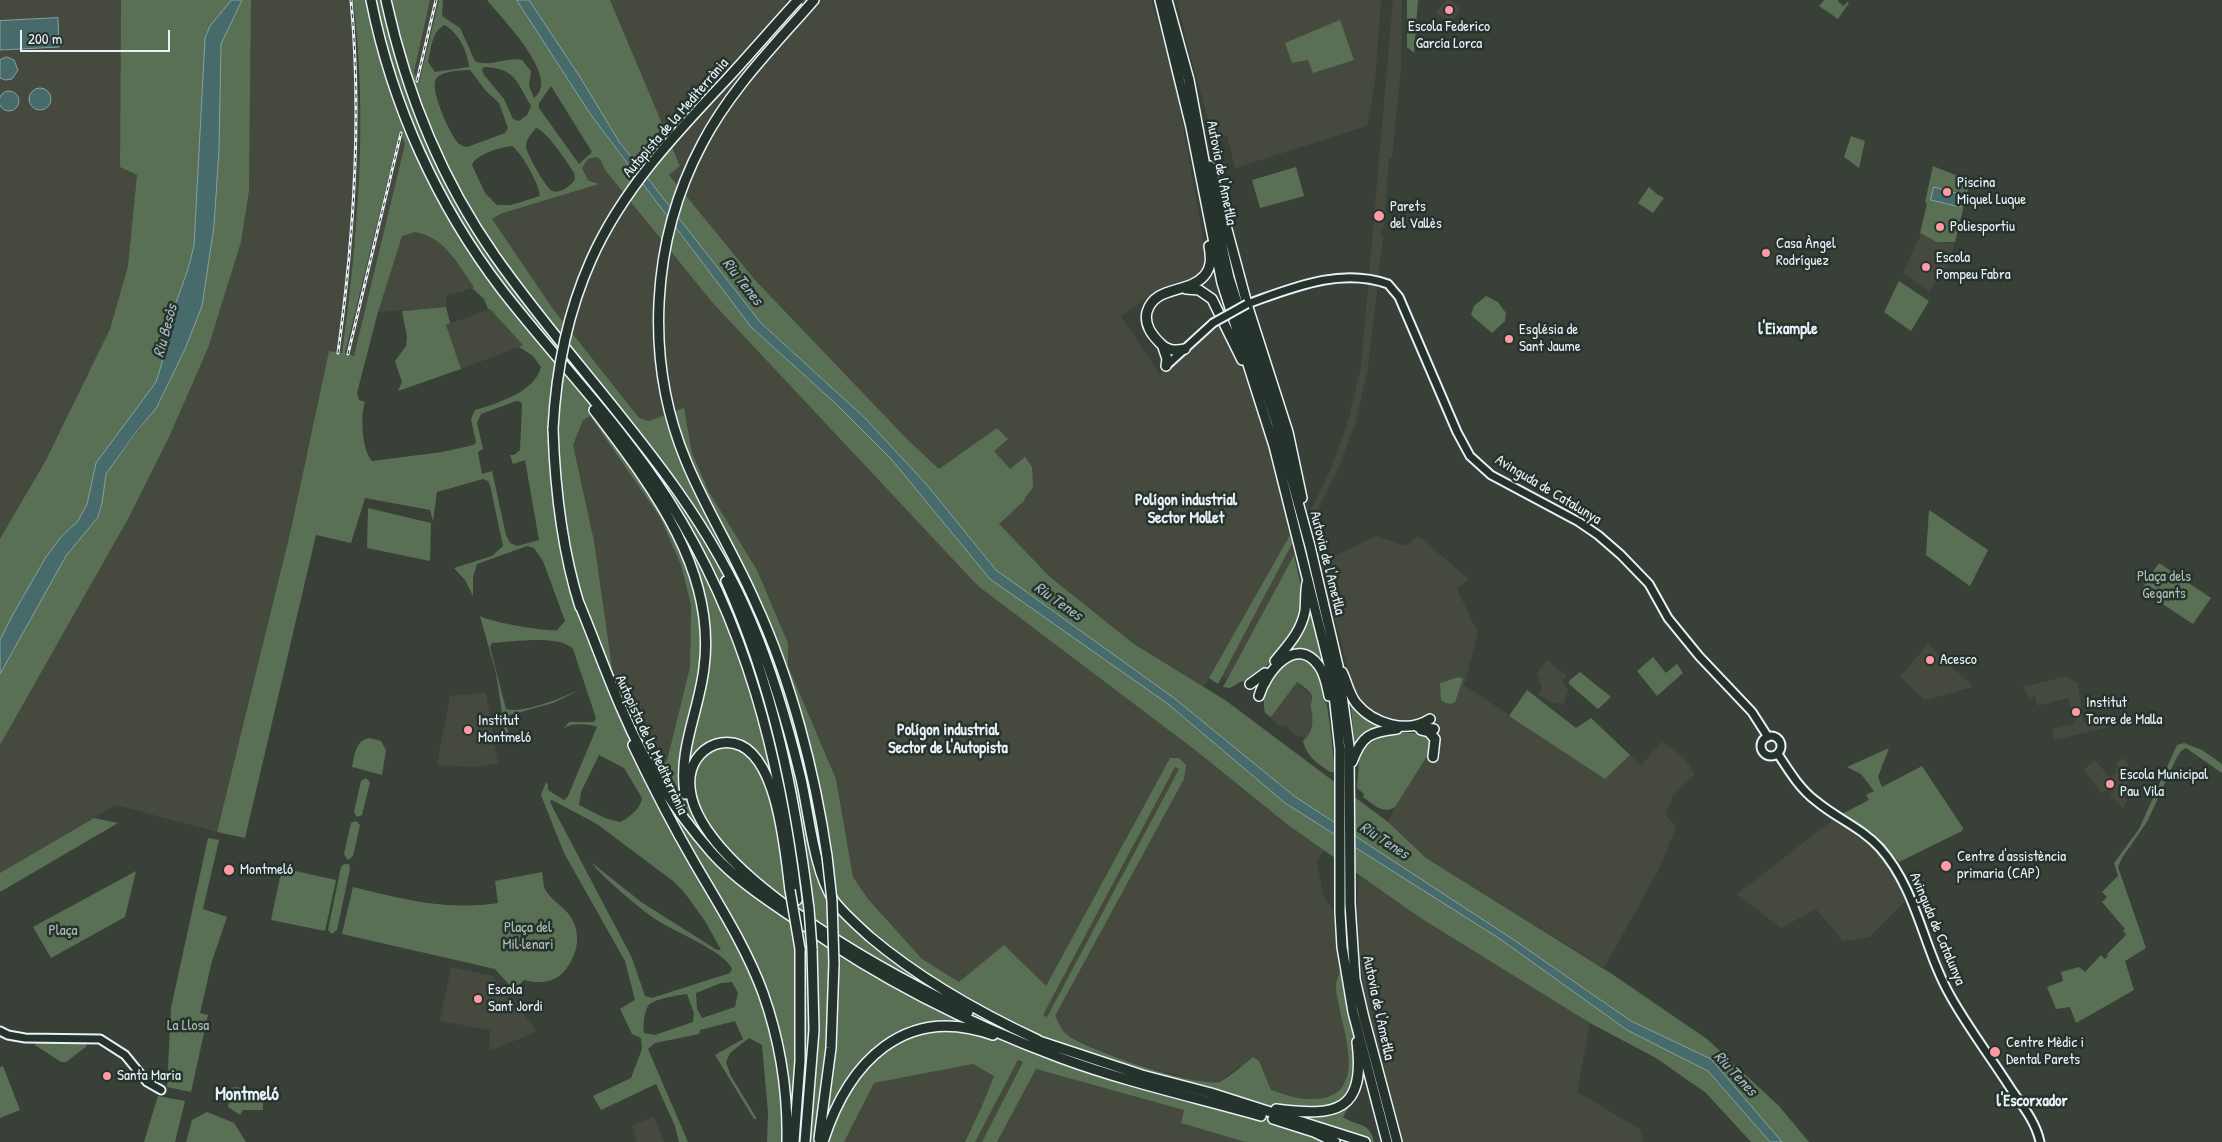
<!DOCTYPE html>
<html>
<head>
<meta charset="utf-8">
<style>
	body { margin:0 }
	#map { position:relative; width:2222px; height:1142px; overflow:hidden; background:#394037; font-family:"Patrick Hand",sans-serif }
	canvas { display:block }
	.scale { position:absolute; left:20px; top:30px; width:150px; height:22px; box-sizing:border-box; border:2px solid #e8f1f8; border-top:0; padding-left:6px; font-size:15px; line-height:18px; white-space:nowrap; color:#e8f1f8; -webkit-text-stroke:4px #26332d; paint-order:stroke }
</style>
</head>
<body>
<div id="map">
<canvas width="2222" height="1142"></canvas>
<div class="scale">200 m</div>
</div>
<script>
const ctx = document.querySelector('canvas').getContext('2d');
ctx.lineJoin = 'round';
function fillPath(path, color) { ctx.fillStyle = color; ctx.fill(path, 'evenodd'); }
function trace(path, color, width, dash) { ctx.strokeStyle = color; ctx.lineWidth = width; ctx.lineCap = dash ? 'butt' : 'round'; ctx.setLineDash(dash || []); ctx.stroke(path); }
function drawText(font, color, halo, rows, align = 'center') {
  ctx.font = font + ' "Patrick Hand",sans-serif'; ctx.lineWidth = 5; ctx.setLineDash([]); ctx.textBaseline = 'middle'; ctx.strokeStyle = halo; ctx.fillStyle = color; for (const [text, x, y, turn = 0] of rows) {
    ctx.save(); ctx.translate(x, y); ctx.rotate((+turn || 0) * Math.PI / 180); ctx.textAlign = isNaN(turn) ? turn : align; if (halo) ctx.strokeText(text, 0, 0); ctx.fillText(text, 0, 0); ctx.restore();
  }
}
fillPath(new Path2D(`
	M0,0H121L120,167L137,175L128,266L110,329L46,460L0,539Z
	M251,0H353L360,115L358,217L342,353L329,351L291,529L217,832L116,805L0,873V745L128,519L170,435L208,348L241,242L249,191Z
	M430,0H439L419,83L414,72Z
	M610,0H1151L1175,82L1207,260L1203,270L1196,277L1153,294L1121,316L1160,374L1211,332L1223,325L1258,407L1290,535L1204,687L1134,644L1050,577L1002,528L958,457L939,469L906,438L755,280L669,175L680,165Z
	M1177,0H1381L1375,82L1367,126L1235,168L1227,135L1213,138L1187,43Z
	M1393,0H1402L1401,68L1392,158H1389L1384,228H1381V237H1383L1368,368L1356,422L1336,474L1313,518L1310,512L1330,471L1349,418L1361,367Z
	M1446,0H1450L1461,7L1451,23L1436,13Z
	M400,130L405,144L355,356L345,354Z
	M596,157L600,159L605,170L978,586L1199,753L1288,825L1324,850L1317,861L1323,895L1333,910L1340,970L1336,987L1349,1051L1346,1084L1330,1097L1307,1100L1271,1090L1259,1061L1253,1057L1220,1081L1206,1083L1150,1068L1102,1053L1064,1033L1055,1016L1184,779L1176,757L1170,758L1046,986L959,982L922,959L868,899L853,877L836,779L788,666V643L757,570L709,492L692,453L684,409L649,421L639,419L553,309L491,219L500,214L577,191L597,182L588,180L582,168L588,159Z
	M414,232L429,234L447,249L474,288L446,295V307L378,312L402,235Z
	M1921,234L1945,243L1955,242L1949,262L1929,292L1903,273Z
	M490,309L524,345L461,369L446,325Z
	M590,416L660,517L681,565L691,605L690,667L667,762L662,764L613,674L594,541L573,445L583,420Z
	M1376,536L1406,546L1418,536L1469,579L1457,589L1478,633L1464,685L1605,779L1630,755L1641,765L1662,742L1683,757L1695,774L1673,796L1665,814L1676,827L1660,867L1604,968L1426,858L1388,822L1395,807L1434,745L1439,723L1400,724L1387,720L1365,704L1353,687L1320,563Z
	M1292,544L1294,555L1227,679L1222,677Z
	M1928,644L1973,687L1925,700L1900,677Z
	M1547,660L1567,676L1563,681V684L1568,689L1563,706L1557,702L1554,704L1538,694L1542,689L1537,673Z
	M2066,676L2078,684L2083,722L2104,717V722L2108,721L2109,727L2054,740L2052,729L2075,724L2068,698L2038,706L2035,696L2029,698L2023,687Z
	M1297,682L1312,696L1311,707L1314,716L1308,737L1303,741L1304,737L1293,734L1286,725H1277L1271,717Z
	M486,693L498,763L474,767L437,765L450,696Z
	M2123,758L2128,763L2127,775L2130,779L2125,787L2131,793L2125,798L2127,801L2123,808L2110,795L2114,791L2111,786L2102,793L2083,770L2095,760L2110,778L2117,772L2115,770L2118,767L2116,763Z
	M1175,767L1179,769L1047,1017L1043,1015Z
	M1834,819L1856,832L1876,849L1895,878L1906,900L1869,937L1843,941L1816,909L1781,928L1737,894Z
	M1359,875L1419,917L1590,1023L1577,1092L1640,1129L1643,1142H1403L1374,1036L1362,978L1357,915Z
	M451,967L492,976L535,1028L536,1032L489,1051L490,1030L440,1021Z
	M1018,1060L1024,1062L982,1142H975Z
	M973,1064L994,1076L982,1106L965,1142H844L874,1083Z
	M1036,1069L1184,1110L1181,1123L1245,1142H997Z
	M654,1117L664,1142H637L632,1125Z`), '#464a3e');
fillPath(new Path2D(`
	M121,0H232L206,33L194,246L188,269L163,339L162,367L156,382L108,448L90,491L87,504L78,521L61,537L46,557L0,640V539L46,460L110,329L128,266L137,175L120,167Z
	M242,0H251L249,191L241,242L208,348L170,435L128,519L0,745V674L66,556L100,513L106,474L160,402L185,349L202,306L214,226L221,44Z
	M353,0H430L414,72L419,83L439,0H443L442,16L460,28L475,61C486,68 511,56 522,60L531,71L529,86L534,98C562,78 501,18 487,0H517L591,115L751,327L835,403L892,460L990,579L1168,704L1285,803L1500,939L1627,1030L1708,1071L1770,1142H1751L1706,1093L1656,1058L1590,1023L1419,917L1288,825L1199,753L978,586L712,302L605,170L600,159L596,157L588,159L582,168L588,180L599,184L500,214L492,219L553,309L639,418L649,421L684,408L692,453L709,492L757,570L788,643V666L836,779L853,877L868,899L922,959L959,982L1004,945L1046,986L1170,758H1179L1186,765L1184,779L1055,1016C1058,1021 1061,1029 1065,1033C1084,1050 1196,1087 1219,1082C1228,1079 1245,1063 1253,1057L1259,1061L1271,1090C1282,1093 1296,1099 1308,1099C1375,1102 1340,1026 1336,989C1335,983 1339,976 1340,970C1346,994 1369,1067 1362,1087C1358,1098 1348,1106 1343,1117C1357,1127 1370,1121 1374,1142H1357L1345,1132L1337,1142H1245L1181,1123L1184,1110L1036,1069L997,1142H982L1023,1062L1018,1060L975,1142H965L982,1106L994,1076L973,1064L874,1083L844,1142H767L768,1113L762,1045L749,1038L730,1053L726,1062L731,1076L757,1119H754L715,1055L743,1039L735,1021L700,1030L699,1034L655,1043L648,1049L688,1142H679L675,1126L656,1084L601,1110L593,1096L631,1078L642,1049L641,1038L632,1034L620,1009L635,1000L625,961L564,853L541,795L546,782L548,785V790L564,800L568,796L597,727C592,724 575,723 569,726C567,726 566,728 564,728L569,722H594L596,718L573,649C560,634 511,642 492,643L490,647L506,709C525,714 562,697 580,690L553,703L510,715C504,723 507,733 514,739L506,740L496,673L480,616C490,622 546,632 557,630L565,621L543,561L534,548L527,546L477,564L473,577V596L465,580L454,568L492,556L503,546L490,485L488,481L483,479L437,492L433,521L430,510L365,498L351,543L316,535L245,838L217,832L291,529L329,351L342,353C358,237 368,117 353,0ZM445,25C459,34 467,50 469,67L435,72L428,62C431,49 432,30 445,25ZM484,67C516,68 517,83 531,106L527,115L519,121L513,119L504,99L484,75L482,70ZM470,70L486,91L499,103L508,128L505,133L467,147C464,146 462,146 459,144C451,137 429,89 436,79C441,71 461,70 470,70ZM551,86L592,152L579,164L539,108V103ZM536,128C546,130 568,163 574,173L575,179C571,186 560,194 552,191C546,188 526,153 526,146C526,139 532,133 536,128ZM400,131L405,144L354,356L345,353ZM512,146C522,153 539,184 540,196L511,205H497L485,193L472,165C476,154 501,147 512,146ZM415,232C445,237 457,264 474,287L472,288L484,299L488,309H490L523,345L519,347L533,356L541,367C535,392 496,404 475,410L471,419L476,442L474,445L442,452L372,461C362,451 360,415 365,402L359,400L357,393L378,312L402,236ZM516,401L521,402L522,406L520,450L514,455H510L513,464L525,460L539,540L517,546L510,543L506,535L492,471L482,474L478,452L483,449L477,423L481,414ZM590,416L660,517L681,565L691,605L690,667L667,761L662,764L613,674L594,541L573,445L583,420ZM599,755L624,768L642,798C641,808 629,818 620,822L605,818L579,805L581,792ZM1175,767L1179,769L1047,1017L1043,1015ZM552,800L597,824L673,881L684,892L705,921L721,950H717L641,902L591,862C602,877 639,908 655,919C672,931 725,951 732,969L730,973L652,998L645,996L632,958L553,808L550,801ZM732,982L738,993L735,1007L702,1018L697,1009L696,993L721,983ZM687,994L694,1013L693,1022L655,1035L644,1033C643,1024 644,1013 648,1006C652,999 679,995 687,994Z
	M529,0H610L680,166L669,175L755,280L906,438L939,469L997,428L1008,439L994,451L1010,469L1025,457L1032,467L1033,488L1024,499L1025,500L999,524L1050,577L1134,644L1225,700L1388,822L1426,858L1612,974L1707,1039L1779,1106L1809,1142H1782L1711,1059L1631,1021L1514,940L1294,796L1174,698L996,570L927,485L865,418L761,323L620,143L580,77Z
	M1407,0H1418L1414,53L1407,47Z
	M1824,0H1839L1838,2L1844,6L1847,2L1849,3L1838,19L1819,6Z
	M1340,20L1354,60L1313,73L1308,60L1292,63L1285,43Z
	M1851,136L1865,141L1859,168L1844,157Z
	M1933,166L1970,181L1955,242H1937L1920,233L1927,204L1925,202Z
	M1296,167L1304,196L1260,208L1252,180Z
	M1649,187L1659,196V195L1664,198L1653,213L1638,203Z
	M1899,281L1929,301L1911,331L1884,312Z
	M1486,296L1498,302L1506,313L1505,321L1492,333L1471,315L1474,306Z
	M446,307L450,323L446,325L461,369L398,391L402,382L395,361L406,346L407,337L402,311Z
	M368,508L431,523L430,561L367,548Z
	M1929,510L1988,550L1970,586L1926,555Z
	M1290,535L1292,544L1218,684L1209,678Z
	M1294,555L1300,581L1302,609L1298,624L1291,637L1257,678L1240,682L1230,688L1223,687Z
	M2159,563L2211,598L2193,624L2141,590Z
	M1310,613L1322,663L1314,656L1283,655L1307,614Z
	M1296,657C1304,658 1311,660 1316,667C1327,683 1333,751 1335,772H1330C1317,763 1307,757 1303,741C1313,733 1314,718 1311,708C1310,704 1313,699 1312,696C1310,690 1301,685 1297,682L1271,717L1265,713C1260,686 1273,670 1296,657Z
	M1653,657L1666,673L1677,664L1683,673L1657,696L1637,671Z
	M1580,672L1611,697L1598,709L1569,684V681Z
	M1459,677L1463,679L1455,702C1449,705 1446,704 1441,700L1440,683Z
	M1527,690L1576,728L1591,718L1630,755L1605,779L1509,716Z
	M1350,700L1386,727L1355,746Z
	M1391,733H1424L1434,745L1395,807C1383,815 1373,804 1363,797L1364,794L1357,788L1360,749L1375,736Z
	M369,738L381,741L386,750L382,775L352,767C355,755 355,741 369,738Z
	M2184,743L2202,750L2222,764V773L2186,748L2181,751L2177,757L2147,822L2122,858L2118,867L2146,948L2125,961L2134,990L2076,1023L2070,1007L2056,1009L2047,987L2063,981L2061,972L2079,967L2085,972L2101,955L2105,959L2108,956L2107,954L2126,935L2123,931L2125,929L2102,902L2107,897L2102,892L2118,876L2114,863L2139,829L2177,745Z
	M1889,748L1878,777L1882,787L1922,766L1963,828L1962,831L1899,862L1885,846L1842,814L1869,800L1866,795L1874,791L1861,774L1847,767Z
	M366,778L370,782L362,815L357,817L354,812L361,781Z
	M94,818L118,823L0,892V873Z
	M356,821L360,825L353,856L348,860L344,854L351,823Z
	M208,838L219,840L203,909L227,917L212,961L200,1013L208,1015L191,1092L167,1087L171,1008Z
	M344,864H349L350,869L337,930L332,934L328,930L341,867Z
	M282,868L336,880L325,931L271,920Z
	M136,871L125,917L51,958L33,927Z
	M542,872C543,877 543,883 544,887C548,897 558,903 565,910C582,927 580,951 566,969C556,983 540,984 524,980L514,990L495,969L342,934L353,887C402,899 447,911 498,903L495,881Z
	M82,1040L87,1046L66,1062H61L35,1045L36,1041Z
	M3,1066L20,1110L0,1118V1067Z
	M233,1087L262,1090L260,1098L263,1103V1110H243L240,1115L228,1107Z
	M158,1096L185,1101L175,1142H144Z
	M207,1112L234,1123L246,1142H186L192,1120Z`), '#5a7054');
const water = new Path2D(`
	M232,0H242L221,44L219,150L214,226L202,306L185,349L157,407L137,431L106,474L102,503L98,517L66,556L0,674V640L12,616L46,557L61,537L78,521L87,504L96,463L156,382L162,363L163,339L188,269L194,246L205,38L210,26Z
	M517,0H529L580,77L620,143L761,323L865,418L927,485L996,570L1174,698L1294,796L1514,940L1631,1021L1711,1059L1782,1142H1770L1708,1071L1627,1030L1500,939L1285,803L1168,704L990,579L892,460L835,403L751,327L591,115Z
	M58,18L59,47L0,50V21Z
	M7,57L14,60L18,70L12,79L5,80L0,78V60Z
	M29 99a11 11 0 1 1 22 0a11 11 0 1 1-22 0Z
	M-1 101a10 10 0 1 1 20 0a10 10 0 1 1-20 0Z
	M1934,187L1963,195L1960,207L1931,200Z`);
fillPath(water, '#476b6b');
trace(water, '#87a1a3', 1);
const secondary = new Path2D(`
	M1247,304C1292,288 1340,267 1388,284L1399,297L1457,432L1470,456L1491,475L1579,522L1598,535L1621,555L1649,584L1668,618L1699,656L1752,712L1768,737
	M1166,366L1213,323
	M1761 746a10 10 0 1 1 20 0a10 10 0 1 1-20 0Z
	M1778,754C1789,771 1800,789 1816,801C1836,818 1862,828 1880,848C1918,891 1923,949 1951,997C1969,1029 1992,1059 2011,1089C2022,1105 2036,1122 2040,1142
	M0,1031L8,1035L25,1038L100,1039L125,1055L147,1082L161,1090`);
const highway = new Path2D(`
	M371,0C392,105 437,205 502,290C557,361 621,425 669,501C746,622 780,758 797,900
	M386,0C406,92 441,179 495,256C581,379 692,480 751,621C772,671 788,725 801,779C809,814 814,872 834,901C844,914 858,926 870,937C921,980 978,1012 1038,1040
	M814,0C774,46 730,90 702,144C651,240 644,360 686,461C706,510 735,555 756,604C791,680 815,773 827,856
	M1160,0L1191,127L1222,283L1274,446L1332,677L1340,749V912L1342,947L1353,1012L1387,1142
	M1167,0L1189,80L1208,182L1229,278L1276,422L1310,546L1338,666L1349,746L1350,904L1355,979L1364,1018L1397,1142
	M1210,166L1247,304L1288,432L1302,498
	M1186,289L1199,290L1212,299L1242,360
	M1163,347L1167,359L1166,366
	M1185,349C1175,351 1167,351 1160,343C1152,335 1144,325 1147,312C1155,285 1188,294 1204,276C1212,267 1211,257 1209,246
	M594,410C650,484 717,569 704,668C699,711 678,750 685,794
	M553,429C555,489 562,550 580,607
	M726,581C773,686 795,795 809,909
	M579,603C594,639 607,676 623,712C644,762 676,812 712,853C737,881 770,902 801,923C880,979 969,1024 1061,1058C1126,1082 1194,1097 1261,1116
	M1275,661C1288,645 1301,632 1305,611C1306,602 1305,593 1307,583
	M1342,672C1347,682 1349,694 1356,703C1373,724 1407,734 1430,719
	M1250,684L1265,673
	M1259,696C1266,672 1296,634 1319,666C1325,674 1327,686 1329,696
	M1418,727L1434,729
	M1421,730L1429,732L1435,739L1433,757
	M633,745C652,785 672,824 694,862C719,905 746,947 763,993C780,1041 788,1091 787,1142
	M1352,762C1362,735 1370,732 1397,729
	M790,890C785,854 778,734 721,743C704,746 692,760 690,777C681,866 899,979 968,1012
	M1033,1039L1142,1075L1211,1093L1365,1142
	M1276,1109C1336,1117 1366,1112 1357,1042
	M1273,1119L1314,1132L1335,1142
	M819,1139L831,1048L834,963
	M794,1142L800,1061V949
	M805,1142L814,1030L812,949
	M823,1142C848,1063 904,1003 993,1035`);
trace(secondary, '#e8f1f8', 11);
trace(highway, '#e8f1f8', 12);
trace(secondary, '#26332d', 7);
trace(highway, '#26332d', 9);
const rail = new Path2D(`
	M417,81L436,0
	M338,353C354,237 362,117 351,0
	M348,354L401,133`);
trace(rail, '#e8f1f8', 3);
trace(rail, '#26332d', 1, [4]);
const secondaryBridge = new Path2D(`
	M1213,323L1247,304`);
const highwayBridge = new Path2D(`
	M553,429C556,371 567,314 591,260C622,190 675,134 727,79C751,53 774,26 798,0
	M827,856L832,901L834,963
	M790,890L800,949
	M809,909L812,949`);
trace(secondaryBridge, '#e8f1f8', 11, []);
trace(highwayBridge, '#e8f1f8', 12, []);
trace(secondaryBridge, '#26332d', 7);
trace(highwayBridge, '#26332d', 9);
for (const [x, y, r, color] of [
	[1449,10,5,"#ff9aa2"],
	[1947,192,5,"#ff9aa2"],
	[1379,216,6,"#ff9aa2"],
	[1940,227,5,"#ff9aa2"],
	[1766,253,5,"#ff9aa2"],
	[1926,267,5,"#ff9aa2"],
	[1509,339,5,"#ff9aa2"],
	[1930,660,5,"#ff9aa2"],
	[2076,712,5,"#ff9aa2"],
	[468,730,5,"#ff9aa2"],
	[2110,784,5,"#ff9aa2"],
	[1946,866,6,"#ff9aa2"],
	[229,870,6,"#ff9aa2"],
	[478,999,5,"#ff9aa2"],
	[1995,1052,6,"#ff9aa2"],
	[107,1076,5,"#ff9aa2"]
]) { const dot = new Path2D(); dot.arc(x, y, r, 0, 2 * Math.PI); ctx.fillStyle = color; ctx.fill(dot); trace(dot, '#26332d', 2); }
drawText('15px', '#e8f1f8', '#26332d', [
	["Escola Federico",1449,27,"center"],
	["García Lorca",1449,44,"center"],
	["Piscina",1957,183],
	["Miquel Luque",1957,200],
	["Parets",1390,207],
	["del Vallès",1390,224],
	["Poliesportiu",1950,227],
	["Casa Àngel",1776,244],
	["Rodríguez",1776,261],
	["Escola",1936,258],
	["Pompeu Fabra",1936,275],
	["Església de",1519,330],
	["Sant Jaume",1519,347],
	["Acesco",1940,660],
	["Institut",2086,703],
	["Torre de Malla",2086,720],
	["Institut",478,721],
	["Montmeló",478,738],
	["Escola Municipal",2120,775],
	["Pau Vila",2120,792],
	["Centre d'assistència",1957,857],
	["primaria (CAP)",1957,874],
	["Montmeló",240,870],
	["Escola",488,990],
	["Sant Jordi",488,1007],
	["Centre Mèdic i",2006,1043],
	["Dental Parets",2006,1060],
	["Santa Maria",117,1076]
], 'left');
drawText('15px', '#e8f1f8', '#26332d', [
	["Autopista de la Mediterrània",676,118,-49],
	["Autovia de l'Ametlla",1221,173,79],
	["Avinguda de Catalunya",1548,490,31],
	["Autovia de l'Ametlla",1327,563,76],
	["Autopista de la Mediterrània",651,745,65],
	["Avinguda de Catalunya",1937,929,67],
	["Autovia de l'Ametlla",1378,1008,78]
]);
drawText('15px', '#afbdb6', '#26332d', [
	["Plaça dels",2164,577],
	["Gegants",2164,594],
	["Plaça del",528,928],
	["Mil·lenari",528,945],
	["Plaça",63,931],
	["La Llosa",188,1026]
]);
drawText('italic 16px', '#a8bbc0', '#26332d', [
	["Riu Tenes",742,282,52],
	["Riu Besòs",166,331,-75],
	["Riu Tenes",1058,602,35],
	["Riu Tenes",1384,841,33],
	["Riu Tenes",1735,1074,47]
]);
drawText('bold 16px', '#e8f1f8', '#26332d', [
	["l'Eixample",1788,330],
	["Polígon industrial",1186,501],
	["Sector Mollet",1186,519],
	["Polígon industrial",948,731],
	["Sector de l'Autopista",948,749],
	["l'Escorxador",2032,1102]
]);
drawText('bold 18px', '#e8f1f8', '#26332d', [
	["Montmeló",247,1095]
]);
</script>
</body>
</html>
